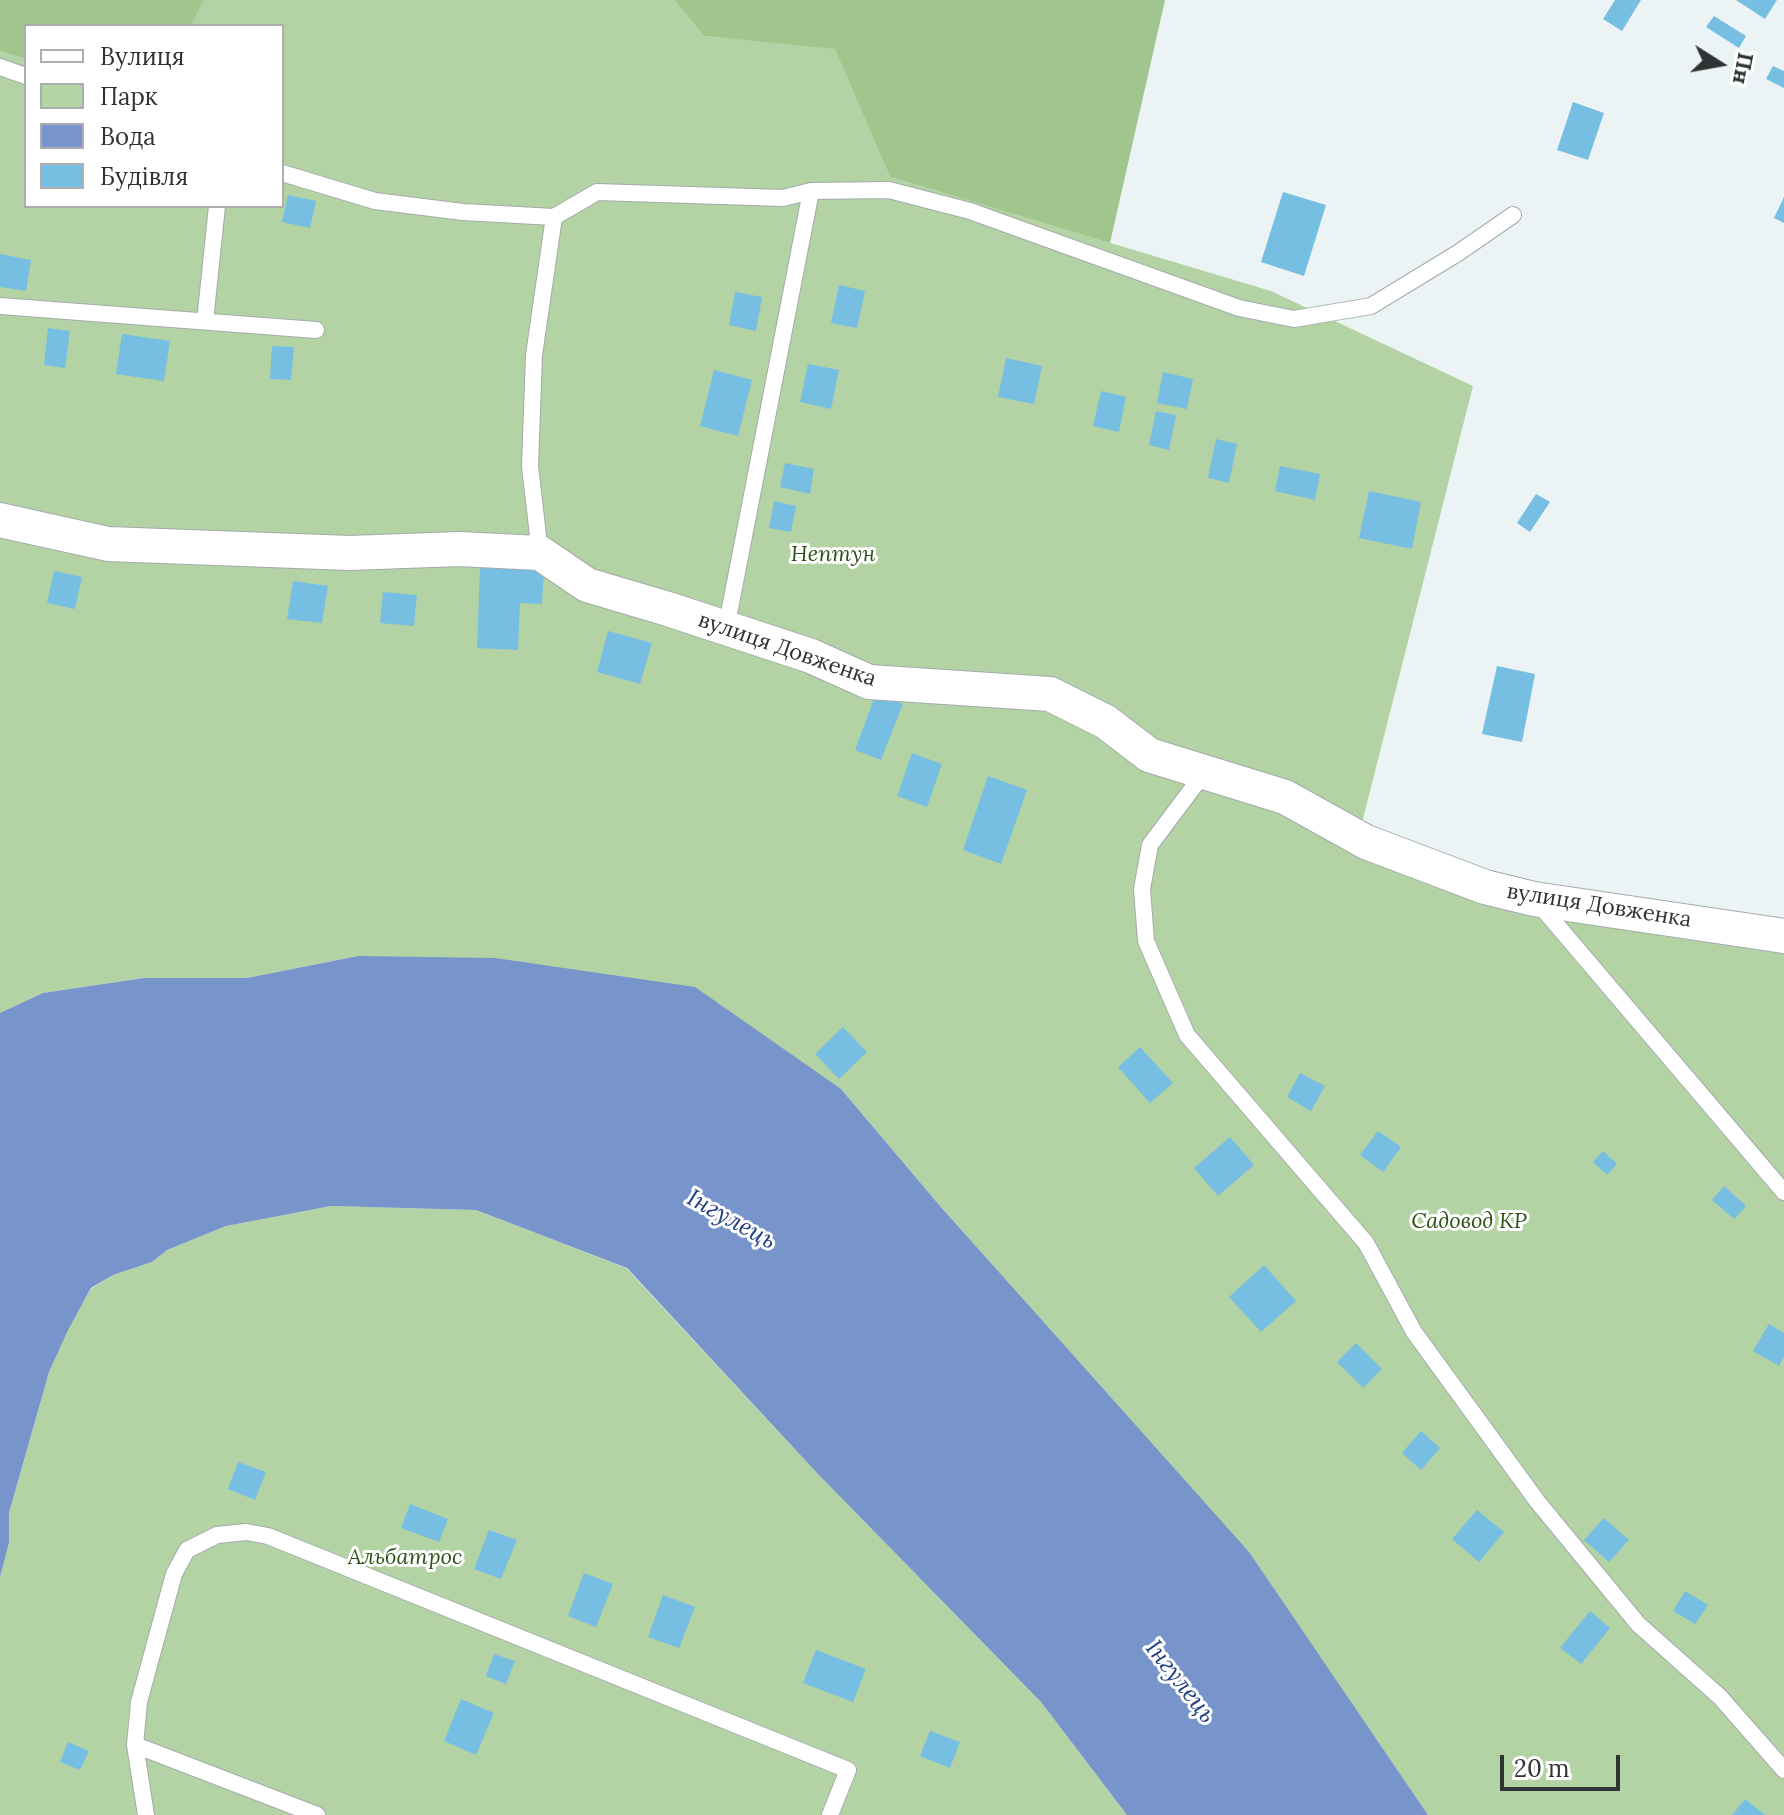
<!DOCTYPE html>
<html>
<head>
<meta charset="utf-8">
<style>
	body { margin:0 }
	#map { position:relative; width:1784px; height:1815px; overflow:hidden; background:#ebf3f4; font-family:Lora,serif }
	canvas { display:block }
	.legend { position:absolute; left:24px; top:24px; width:260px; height:184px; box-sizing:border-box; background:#fff; border:2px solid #acadad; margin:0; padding:10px 14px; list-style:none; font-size:24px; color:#303333 }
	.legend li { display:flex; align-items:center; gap:16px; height:40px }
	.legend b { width:40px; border:2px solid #acadad }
	.north { position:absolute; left:1680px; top:24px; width:80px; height:80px; -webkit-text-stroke:6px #fff; paint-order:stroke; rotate:101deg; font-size:22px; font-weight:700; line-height:32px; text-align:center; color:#303333 }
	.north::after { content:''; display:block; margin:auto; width:28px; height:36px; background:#303333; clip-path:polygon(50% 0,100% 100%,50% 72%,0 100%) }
	.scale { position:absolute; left:1500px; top:1755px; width:120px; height:36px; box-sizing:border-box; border:4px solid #303333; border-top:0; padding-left:10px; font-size:24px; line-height:28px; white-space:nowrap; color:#303333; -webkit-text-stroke:6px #fff; paint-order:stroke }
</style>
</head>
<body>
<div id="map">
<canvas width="1784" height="1815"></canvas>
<ul class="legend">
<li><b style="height:10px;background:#fff"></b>Вулиця</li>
<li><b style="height:22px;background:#b4d3a5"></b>Парк</li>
<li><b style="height:22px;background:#7794cb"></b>Вода</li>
<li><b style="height:22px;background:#76bee2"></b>Будівля</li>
</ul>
<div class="north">Пн</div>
<div class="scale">20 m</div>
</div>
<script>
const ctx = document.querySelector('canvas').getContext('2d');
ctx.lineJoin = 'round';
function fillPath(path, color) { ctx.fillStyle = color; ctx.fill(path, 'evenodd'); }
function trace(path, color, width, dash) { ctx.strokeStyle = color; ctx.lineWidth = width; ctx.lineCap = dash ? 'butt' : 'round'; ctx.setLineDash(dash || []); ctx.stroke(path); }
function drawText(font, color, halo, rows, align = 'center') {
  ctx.font = font + ' Lora,serif'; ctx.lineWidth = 6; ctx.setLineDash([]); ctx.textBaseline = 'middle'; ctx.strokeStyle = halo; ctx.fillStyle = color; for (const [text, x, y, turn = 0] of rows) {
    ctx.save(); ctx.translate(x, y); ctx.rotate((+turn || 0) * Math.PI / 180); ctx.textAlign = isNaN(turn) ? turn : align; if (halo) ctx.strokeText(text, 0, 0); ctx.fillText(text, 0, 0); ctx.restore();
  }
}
fillPath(new Path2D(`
	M204,0H674L704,36L835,48L890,177L1271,291L1473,386L1354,854L1784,947V1815H1428L1248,1552L940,1206L841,1089L358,956L247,978H144L44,993L0,1013V51L26,59V206H282V26H191Z
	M331,1206L476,1210L626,1268L816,1472L1041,1702L1127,1815H0V1577L9,1543V1513L49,1372L67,1330L91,1289L113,1275L152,1262L167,1250L226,1226Z`), '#b4d3a5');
fillPath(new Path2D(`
	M0,0H204L191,26H26V59L0,51Z
	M674,0H1165L1110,243L890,177L835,49L704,36Z`), '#a0c68d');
fillPath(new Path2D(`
	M358,956L495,958L695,987L841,1089L940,1206L1249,1552L1428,1815H1127L1041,1702L816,1472L627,1268L476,1210L331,1206L226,1226L167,1250L152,1262L113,1275L91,1288L68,1330L49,1372L9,1513V1543L0,1577V1013L43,993L144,978H247Z`), '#7794cb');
fillPath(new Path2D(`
	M1615,0H1641L1622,31L1603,19Z
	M1736,0H1777L1765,19Z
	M1714,16L1746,36L1739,48L1706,27Z
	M1773,66L1784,71V88L1766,79Z
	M1573,102L1604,113L1588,160L1557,150Z
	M1283,192L1326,205L1304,276L1261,262Z
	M288,195L316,201L310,228L282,222Z
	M1784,197V223L1774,218Z
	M0,254L31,260L26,291L0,287Z
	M839,285L865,291L857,328L831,323Z
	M735,292L762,297L756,331L729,325Z
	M48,328L70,331L65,368L44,365Z
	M122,334L170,341L164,381L116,374Z
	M272,346L294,347L291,380L270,379Z
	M1006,358L1042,366L1034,404L998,397Z
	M808,364L839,370L831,409L800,402Z
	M714,370L752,380L738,436L700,426Z
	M1163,372L1193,379L1187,409L1157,403Z
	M1101,391L1126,397L1119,432L1093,426Z
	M1156,411L1176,415L1169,450L1149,445Z
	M1216,439L1237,444L1229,483L1208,478Z
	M785,463L814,469L810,494L780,487Z
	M1280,466L1320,474L1315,500L1275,491Z
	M1369,491L1421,502L1412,549L1359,538Z
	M1536,494L1550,502L1530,532L1517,523Z
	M774,501L796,506L791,532L769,528Z
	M480,567L544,569L542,604L520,603L518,650L477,648Z
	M54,571L82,577L75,609L47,603Z
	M293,581L328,586L322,623L287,619Z
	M383,592L417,595L414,626L380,623Z
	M608,631L652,643L640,684L597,672Z
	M1497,666L1535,674L1522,742L1482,734Z
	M876,693L903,704L881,760L855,750Z
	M912,753L942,764L927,807L897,796Z
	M988,776L1027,790L1001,864L963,850Z
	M843,1027L867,1052L839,1079L815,1054Z
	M1140,1047L1173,1083L1150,1103L1118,1067Z
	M1300,1073L1325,1086L1311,1111L1287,1097Z
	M1378,1131L1401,1147L1383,1172L1360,1155Z
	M1230,1137L1254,1165L1218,1196L1194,1168Z
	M1603,1151L1617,1164L1607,1175L1593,1162Z
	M1724,1186L1746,1206L1734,1219L1712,1200Z
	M1264,1265L1296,1301L1261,1332L1229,1297Z
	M1769,1324L1784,1333V1357L1779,1366L1753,1351Z
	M1356,1343L1382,1369L1363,1388L1337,1362Z
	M1421,1431L1440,1448L1421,1470L1402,1453Z
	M238,1462L266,1472L255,1500L228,1489Z
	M410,1504L448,1519L439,1542L401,1528Z
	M1477,1510L1504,1532L1479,1562L1452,1539Z
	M1604,1518L1629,1540L1609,1562L1584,1540Z
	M489,1530L517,1540L501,1579L474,1569Z
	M584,1573L613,1584L596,1627L568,1616Z
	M1685,1591L1708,1605L1695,1624L1673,1611Z
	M663,1595L695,1607L679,1648L648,1637Z
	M1590,1611L1610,1628L1581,1664L1560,1648Z
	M816,1650L866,1669L853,1702L803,1683Z
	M494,1654L515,1661L506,1684L486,1676Z
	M461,1699L494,1713L476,1755L444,1741Z
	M930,1731L960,1742L950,1768L920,1756Z
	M68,1742L89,1751L80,1770L60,1762Z
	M1745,1799L1765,1815H1732Z`), '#76bee2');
const service = new Path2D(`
	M0,67L26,76
	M282,173L375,201L463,212L554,217L534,355L530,466L540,553
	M554,217L597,192L783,198L811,191L889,190L970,211L1239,308L1294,319L1371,306L1458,253L1513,215
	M0,306L316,330
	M205,321L217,206
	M726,629L811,191
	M1204,773L1150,845L1142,889L1146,941L1187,1035L1366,1243L1414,1332L1537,1501L1638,1624L1720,1697L1784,1770
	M1538,903L1784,1192
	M135,1745L317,1815
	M146,1815L135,1745L139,1702L174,1574L187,1550L217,1535L246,1532L268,1536L848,1770L830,1815`);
const minor = new Path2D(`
	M0,520L108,544L350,553L459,549L540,553L587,585L668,609L811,656L869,682L1050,694L1106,722L1149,755L1285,797L1366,842L1485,887L1534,899L1784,936`);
trace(service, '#a3abab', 18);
trace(minor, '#a3abab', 36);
trace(service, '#fff', 16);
trace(minor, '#fff', 34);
drawText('italic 22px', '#2e5117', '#fff', [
	["Нептун",833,555],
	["Садовод КР",1469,1222],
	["Альбатрос",405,1558]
]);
drawText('22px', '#303333', '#fff', [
	["вулиця Довженка",787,650,19],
	["вулиця Довженка",1599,906,9]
]);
drawText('italic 24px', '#214083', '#fff', [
	["Інгулець",731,1220,29],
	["Інгулець",1180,1682,52]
]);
</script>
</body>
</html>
